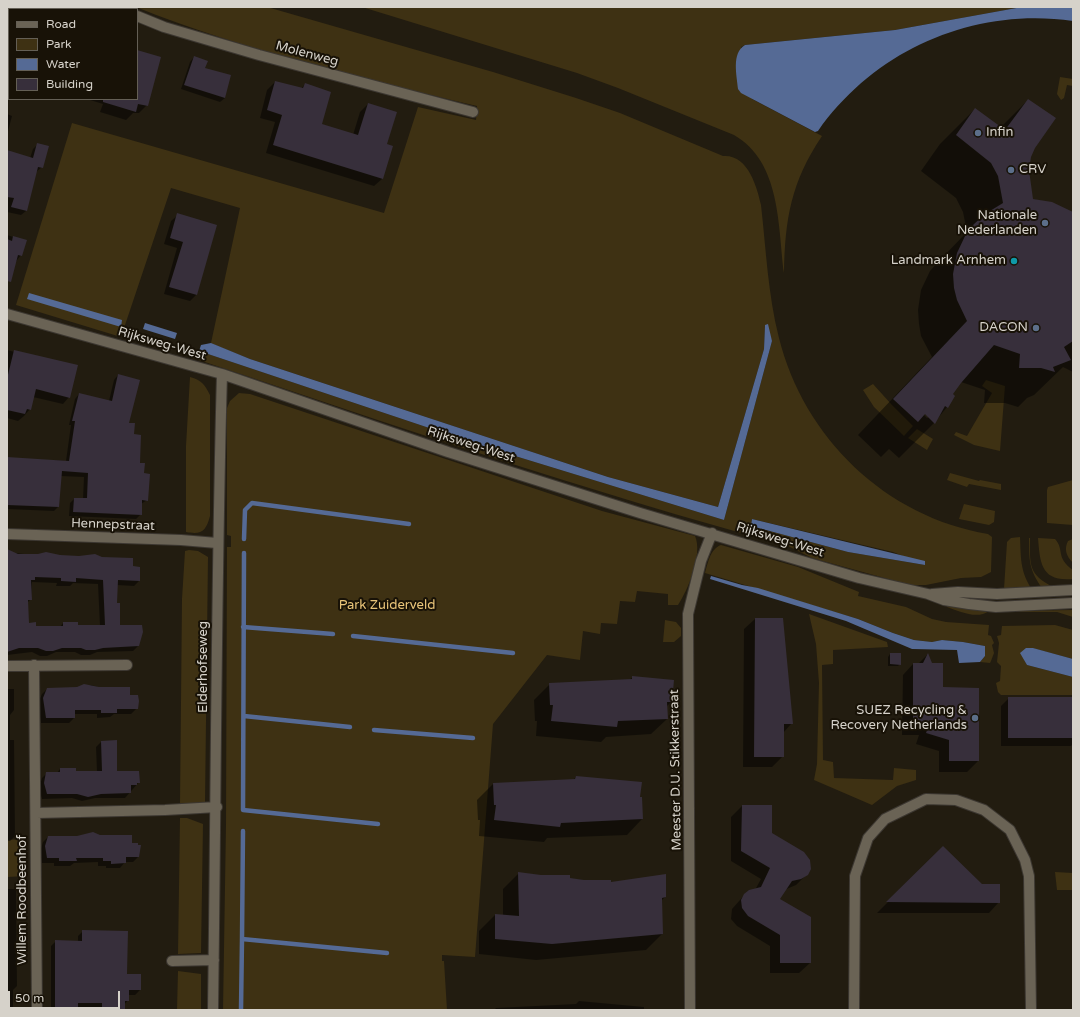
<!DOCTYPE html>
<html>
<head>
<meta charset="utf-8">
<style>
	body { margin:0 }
	#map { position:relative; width:1080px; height:1017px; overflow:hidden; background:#221c10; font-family:"Varela Round",sans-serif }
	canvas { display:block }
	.frame { position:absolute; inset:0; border:8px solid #d6d2ca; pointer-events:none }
	.legend { position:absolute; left:8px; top:8px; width:130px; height:92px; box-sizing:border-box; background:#181207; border:1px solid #645f55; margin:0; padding:5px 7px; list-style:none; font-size:12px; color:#d6d2ca }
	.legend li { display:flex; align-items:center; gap:8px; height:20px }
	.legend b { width:20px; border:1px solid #645f55 }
	.scale { position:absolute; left:8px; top:991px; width:112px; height:18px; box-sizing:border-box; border:2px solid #d6d2ca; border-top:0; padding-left:5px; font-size:12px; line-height:14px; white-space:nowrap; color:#d6d2ca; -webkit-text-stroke:3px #181207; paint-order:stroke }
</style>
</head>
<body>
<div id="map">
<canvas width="1080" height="1017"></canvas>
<div class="frame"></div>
<ul class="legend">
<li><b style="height:5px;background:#6a6355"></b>Road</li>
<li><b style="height:11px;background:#3e3113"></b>Park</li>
<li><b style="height:11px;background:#556a95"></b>Water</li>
<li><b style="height:11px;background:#372f3b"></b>Building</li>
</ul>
<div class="scale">50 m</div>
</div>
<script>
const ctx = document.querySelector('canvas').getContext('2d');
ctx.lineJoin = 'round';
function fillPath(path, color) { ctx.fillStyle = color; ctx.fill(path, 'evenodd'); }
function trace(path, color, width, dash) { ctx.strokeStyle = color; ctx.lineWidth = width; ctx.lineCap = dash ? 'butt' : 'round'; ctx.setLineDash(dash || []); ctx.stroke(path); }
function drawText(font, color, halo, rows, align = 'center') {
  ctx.font = font + ' "Varela Round",sans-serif'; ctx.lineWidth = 4; ctx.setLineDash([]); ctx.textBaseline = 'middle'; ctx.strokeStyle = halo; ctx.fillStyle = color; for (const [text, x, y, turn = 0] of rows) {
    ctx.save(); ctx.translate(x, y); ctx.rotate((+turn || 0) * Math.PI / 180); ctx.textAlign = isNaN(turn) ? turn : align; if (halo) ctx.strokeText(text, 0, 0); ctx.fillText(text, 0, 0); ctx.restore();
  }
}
fillPath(new Path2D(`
	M136,7H267L493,72L576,98L620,113L723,156C748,154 757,187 761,205C766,249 768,295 779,338C804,438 886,517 988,534L992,537L991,572L981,577L961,578L926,585H910L812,558L788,546C586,491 389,424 190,357V348L489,448L724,520L772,341L765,325L764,349L718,507L608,477L250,359L215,345L211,343L240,208L171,188L121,337L16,305L72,123L384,213L418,107L476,120L477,106C364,79 243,50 136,7ZM752,519L893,552L925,565L848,552L751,526Z
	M362,7H1022L895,30L745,45L741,47L752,99L822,136C791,182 785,219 784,273C778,226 781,162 734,135L618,88L577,73Z
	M1060,77L1073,79V86L1067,85L1064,98L1061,100L1057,94Z
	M190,377C202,380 205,385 210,395V516C206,531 202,535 186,532V446Z
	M986,380L1005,386L1000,451L974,445L954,435L956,432L967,436L992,393L982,386Z
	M873,384L892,405L913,426L904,436L874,407L863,390Z
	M239,393L250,394L602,511L695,536C703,554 688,590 678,605H668V594L637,591L635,602L620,601L617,624L601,623L600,634L583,631L580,660L547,655L493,724L475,957L442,955V961H444L447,1010H223L226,824L227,547H231V536L227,535V408L230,401Z
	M917,429L933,439L927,450L908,438Z
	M950,473L979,481L980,480L1001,484V490L969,484L967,487L947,480Z
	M1073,480V525L1047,523V490L1048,487Z
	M964,504L995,511L994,522L989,525L959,519Z
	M1020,537C1021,558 1020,570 1031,588L1004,589L1007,542L1011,538Z
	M1029,538H1030C1030,565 1028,574 1053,587L1042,588C1029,570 1029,560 1029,538Z
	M1038,538L1055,539C1065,550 1055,557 1073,570V579C1041,582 1040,563 1038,538Z
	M1073,539V563C1066,556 1064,549 1068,541Z
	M721,545L798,567L859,592L858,596L906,607L932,619L946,622L989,625L988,635L991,636L994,643L992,645L994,653L991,661L990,663L980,662L985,656V646L963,642L942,640L932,642L914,640L893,633L858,619L705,573C708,563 710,549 721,545Z
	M189,550L198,551L208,557L205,803H180L182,599L185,551Z
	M947,604L989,609V611C977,620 959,611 947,607Z
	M1073,610V617L1057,612H1005L1004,611Z
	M809,614L887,642L888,647L833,650V664L822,665L823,760L833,762L834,778L893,780L894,768L916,770V780L897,786L872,805L814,780L817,764L819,683L816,644Z
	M665,620L676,622L681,628V636L674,642H663Z
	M1055,625L1073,630V659L1032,648L1022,654L1027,665L1073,677V695H1001L998,692L996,683L1000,681L1001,666L997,662L999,643L997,636L1001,635L1002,626Z
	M180,818H187L203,824L201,953L178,954Z
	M25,839L27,876L7,877V840Z
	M1055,872L1073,873V890H1057Z
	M178,971L201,974V1010H177Z`), '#3e3113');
fillPath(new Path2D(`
	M1022,7H1073V21C974,7 876,49 818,131L815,132L741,93L738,89C737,76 731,53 745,45L895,30Z
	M29,293L122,320L121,327L27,299Z
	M145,323L177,333L175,339L143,329Z
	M768,324L772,341L724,520L489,448L199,351L201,345L211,343L250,359L608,477L718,507L764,349L765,325Z
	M752,519L925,561V565L848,552L751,526Z
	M711,576L742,585L758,588L858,619L893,633L914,640L932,642L942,640L963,642L985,646V656L980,662L959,663L957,650L912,649L846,621L710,579Z
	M1026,648H1033L1073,659V677L1027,665L1020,653Z`), '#556a95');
fillPath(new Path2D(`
	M7,7H33L39,9H9V75L7,74Z
	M137,51L147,105L139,113H133L126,120L100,112L103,104L87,99H137Z
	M194,57L225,98L220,102L181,89L190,62Z
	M275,82L301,89L305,84L320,124L353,135L360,112L368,104L386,145L392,147L382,179L374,186L266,153L275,122L260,118L267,90Z
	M1028,100L1034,147L1030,156L1028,170L1032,199L1051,203L1073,213V372L1063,367L1034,395L1027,398L1018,407L1005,403H984L985,390L961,382L952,394L947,407L934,423L899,458L889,449L881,457L858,435L932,357L921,336L919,324L918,310L921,290L930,271L938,262L967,232L963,212L956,198L921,171L940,144L975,109L1000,128ZM922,410L929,417L927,418L921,412Z
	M7,114L12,116L7,135Z
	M38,144L42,167L36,172L26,211L21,215L7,212V151L30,158L33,149Z
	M178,215L216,226L196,295L190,301L164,294L177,248L164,244L171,221Z
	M7,235L26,241L21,255L17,260L7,277Z
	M7,350L55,362L69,397L63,404L33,397L30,409L24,416L18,421L7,418Z
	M118,375L128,424L133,435L139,464L143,474L147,500L141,504V514L136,519L69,516L70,503L74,499H83L84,477L60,476L58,507L54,511L7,509V458L66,461L71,425H69L75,399L79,394L109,401L114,380Z
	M7,552L132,567L139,581L134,586L117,585L116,604L119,626L138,646L133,651L97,652L90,655H81L75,652H56L47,656H40L32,652L7,655ZM32,582L57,583L56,586H70L73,583L98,584L100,626H77L63,623L60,627H35L28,624L27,603L31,599Z
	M755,619H782L792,723L783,733V756L772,767H743L744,629Z
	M890,654L900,664L898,666H888V657Z
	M927,655L942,688L978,689V761L967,772H939V751L916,744L919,735H902L903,675L913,664H918Z
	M633,677L671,702L666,707L667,719L651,734L606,737L601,742L536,736L537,721H535L534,700L550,684L629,680Z
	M91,685L129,696L137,708L131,714H114L110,717L97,718V714H74V718L69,723H41L38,703L42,694L47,689L77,688Z
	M7,689H14V710L10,715V740H14L15,836L10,841H7Z
	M1009,698H1073V744L1071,746H1001V706Z
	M101,742L116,772L139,782L125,798H95L82,801L72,798L42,799L39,789L42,778L47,773H57L60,769L75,772H97L96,747Z
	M576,777L639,798L642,819L627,835L547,838L544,842L479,836L480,820H478L477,800L493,784L573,780Z
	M742,806L771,834L807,874L796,885L784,890L778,899L810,963L799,973H770V946L737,926L731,919L732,909L748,891L755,890L761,879L731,861V817Z
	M48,837L131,844L138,857L133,862H125L120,868H106V866H98V862L74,863L70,866H54V863H42L40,852L43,842Z
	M943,847L999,902L989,913H877Z
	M519,873L610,883L665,897L662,900V934L646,950L536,960L479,954V931L495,915L503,916V889Z
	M7,889H16L17,986L13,990V1010H7Z
	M83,931L140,990L135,995H128V1000L124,1005V1010L77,1008V1010H51V946L56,941L78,942V936Z
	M579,1001L644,1007V1010H494L496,1008L576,1004Z`), '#0007');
trace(new Path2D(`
	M244,539L245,510L252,503L409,524
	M244,553L243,810L378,824
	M243,627L333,634
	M353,636L513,653
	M244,716L350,727
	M374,730L473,738
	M243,831L242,939L387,953
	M241,1010L242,939`), '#556a95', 4.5);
fillPath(new Path2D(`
	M137,50L161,57L148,106L138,104L136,112L103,102V99H137Z
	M194,56L208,61L205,68L231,75L225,98L184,85Z
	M275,81L303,88L305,83L331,92L322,124L358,135L368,103L397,112L387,144L393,146L383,179L273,145L282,115L267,110Z
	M1028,99L1056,118L1035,148L1031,157L1029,170L1033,199L1052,202L1073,212V341L1064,347L1071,360L1053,367L1055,372L1041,368H1019L1020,354L994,345L961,383L953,394L955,396L948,408L945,406L935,424L925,414L918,422L893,399L967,321L957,300L954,288L953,274L957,253L966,234L973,225L985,214L1003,203L998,176L991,163L956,135L975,108L1005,130Z
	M37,143L49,146L43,168L38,167L27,211L11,207L14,198L7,197V150L33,158Z
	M177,213L217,225L197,295L169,287L183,242L170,238Z
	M13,236L27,240L22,256L18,255L11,282L7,281V239L12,241Z
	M14,350L78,365L70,398L36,389L31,410L27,409L25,414L7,410V379Z
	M118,374L140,380L129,423H135L134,434L141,435L140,463H145L144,473L150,474L148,501L142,500V515L73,512L74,498H87L88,473L62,471L59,507L7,505V457L69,461L75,421H72L79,393L112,401Z
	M7,549L18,554H38L46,552L60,555L79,556L95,554L102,557L133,558V566L140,567V581L118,580L117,603H120V625H142L143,632L139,646L103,648L95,650H86L81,648H62L53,651H46L38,648H19L7,652ZM35,577L61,578V581L76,582V578L103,580L105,625H78V622H63V626H36V622L29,623L28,600H32L31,580H35Z
	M755,618H783L793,724H784V757H754Z
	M890,653H901V665L890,664Z
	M928,653L932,663H943V687L979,688V761H949V740L926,733L929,725H913V663H923Z
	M632,676L674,680L672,702H667L668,719L618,721L617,727L551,721L553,705H550L549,683L632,679Z
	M84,684L99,687H130V695H138L139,701L138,709H117V713H101V710H75V718H46L43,698L47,688L77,687Z
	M1008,697H1073V738H1008Z
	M117,740V771H139L140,783H137V785H131V793L101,794L88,797L77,794H47L44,783L46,772H60V768H76V771H102L101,741Z
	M576,776L642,782L640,797H642L643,819L561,823L560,827L494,820L496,805H494L493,783L575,779Z
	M742,805H772V833L804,852L810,860L811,869L808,875L801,879L792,881L780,899L811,917V963H780V935L748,916L742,908L741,900L744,894L749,890L761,887L770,868L741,851Z
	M93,832L100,835H132V843H138V845H141L139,857H126V863L111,864V861H103V858H76L77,861H59V858H47L45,846L48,836H77Z
	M943,846L982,884H1000V903L886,902Z
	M518,872L541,875H570V878L584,880H611V882L666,874V897L662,898L663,934L552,944L495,939V914L519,916Z
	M82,930L128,931L127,974H141V990H129V1001H125V1010H102V1003H78V1010H55V940L82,941Z`), '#372f3b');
const minor = new Path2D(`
	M112,7L117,9
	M137,16L164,27L259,55L473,112
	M7,314L222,374L448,452L640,513L859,578L928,594L944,600L969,604L996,607L1073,603
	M7,534L181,540L217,543
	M932,594L958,592L997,594L1073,590
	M34,665L37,1010
	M7,666L127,665
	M36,813L165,810L217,807
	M172,961L214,960
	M213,1010C216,798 216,586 222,374
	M690,1010L688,614L701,561L712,533
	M854,1010L855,876L868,838L885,819L926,799L956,800L984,810L1010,830L1025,860L1029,876L1031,1010`);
trace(minor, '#3c3731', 12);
trace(minor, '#6a6355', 10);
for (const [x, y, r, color] of [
	[978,133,4,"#5c6f8a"],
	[1011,170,4,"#5c6f8a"],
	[1045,223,4,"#5c6f8a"],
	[1014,261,4,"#0f9aa8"],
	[1036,328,4,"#5c6f8a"],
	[975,718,4,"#5c6f8a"]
]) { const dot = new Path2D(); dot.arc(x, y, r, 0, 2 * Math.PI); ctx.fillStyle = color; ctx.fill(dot); trace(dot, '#181207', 1.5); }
drawText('13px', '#d6d2ca', '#181207', [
	["Molenweg",307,54,15],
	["Rijksweg-West",162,344,16],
	["Rijksweg-West",471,445,18],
	["Hennepstraat",113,525,2],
	["Rijksweg-West",780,540,17],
	["Elderhofseweg",204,667,-90],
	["Meester D.U. Stikkerstraat",676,770,-91],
	["Willem Roodbeenhof",23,900,-90]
]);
drawText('13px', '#d6d2ca', '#181207', [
	["Infin",986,133,"left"],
	["CRV",1019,170,"left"],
	["Nationale",1037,216],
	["Nederlanden",1037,231],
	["Landmark Arnhem",1006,261],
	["DACON",1028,328],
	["SUEZ Recycling &",967,711],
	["Recovery Netherlands",967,726]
], 'right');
drawText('13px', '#e9c479', '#181207', [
	["Park Zuiderveld",387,606]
]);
</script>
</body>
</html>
